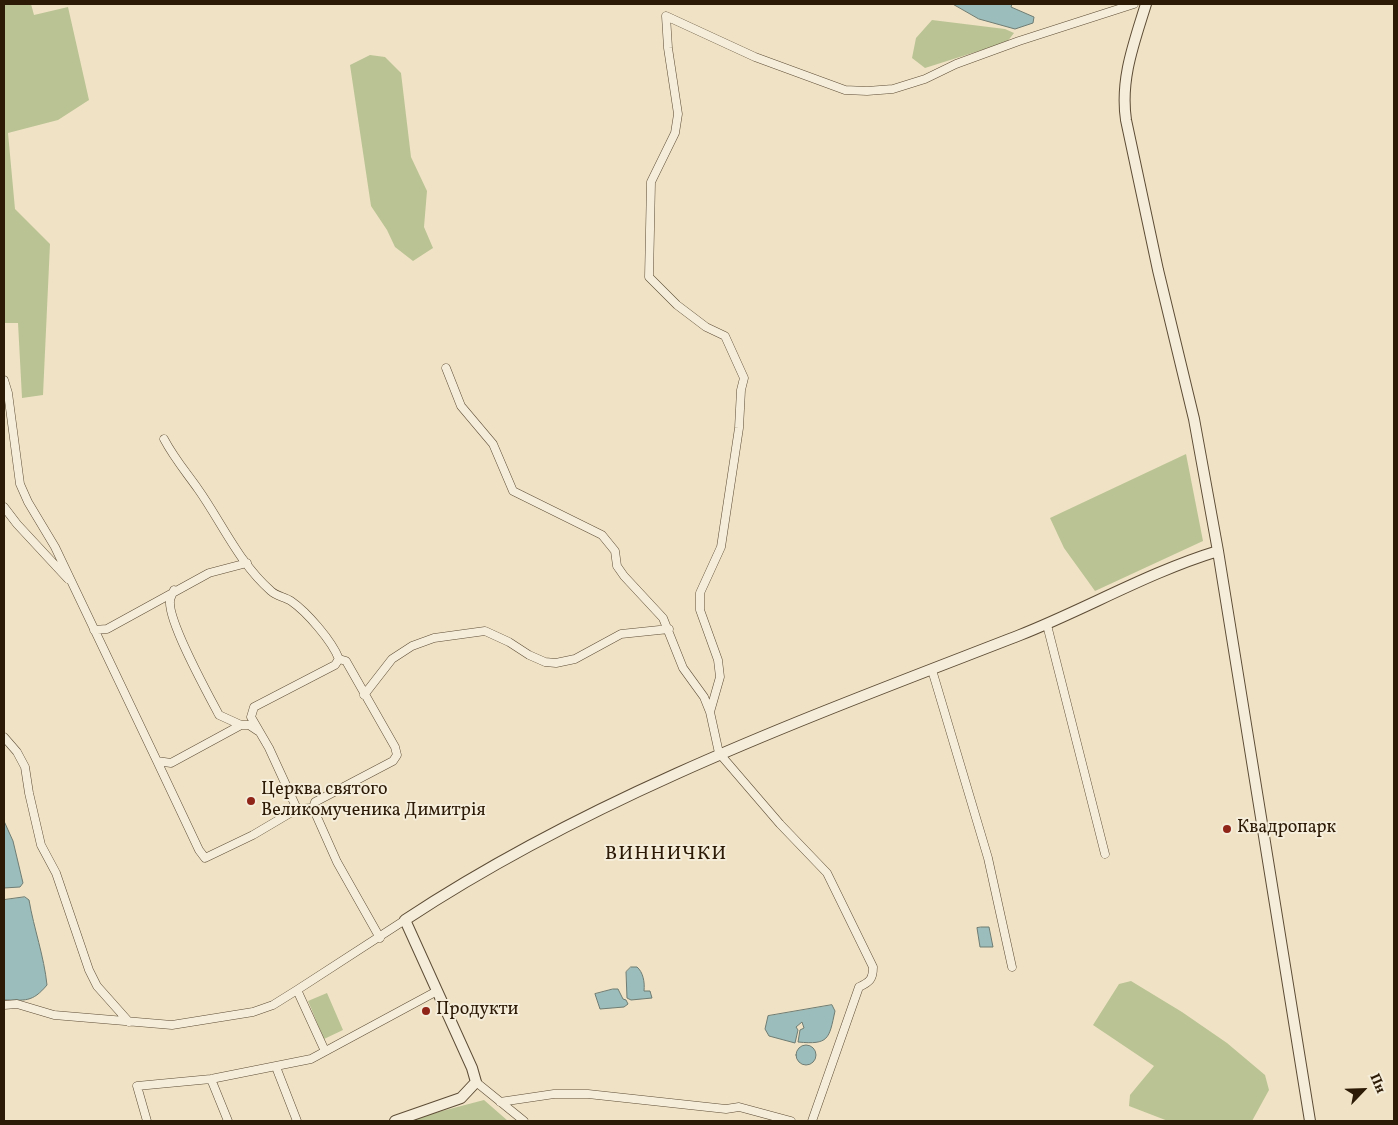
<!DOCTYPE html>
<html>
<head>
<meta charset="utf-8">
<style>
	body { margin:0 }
	#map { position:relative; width:1398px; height:1125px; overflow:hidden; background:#f0e3c5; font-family:Vollkorn,serif }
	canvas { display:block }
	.frame { position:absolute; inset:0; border:5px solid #2c1a06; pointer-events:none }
	.north { position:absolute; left:1338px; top:1065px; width:50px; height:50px; -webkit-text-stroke:4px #f5edd9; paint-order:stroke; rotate:66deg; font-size:14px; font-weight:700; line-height:20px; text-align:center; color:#2c1a06 }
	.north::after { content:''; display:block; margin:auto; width:18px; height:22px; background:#2c1a06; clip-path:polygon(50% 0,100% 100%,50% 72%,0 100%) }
</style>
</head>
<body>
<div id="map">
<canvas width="1398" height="1125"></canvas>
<div class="frame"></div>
<div class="north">Пн</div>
</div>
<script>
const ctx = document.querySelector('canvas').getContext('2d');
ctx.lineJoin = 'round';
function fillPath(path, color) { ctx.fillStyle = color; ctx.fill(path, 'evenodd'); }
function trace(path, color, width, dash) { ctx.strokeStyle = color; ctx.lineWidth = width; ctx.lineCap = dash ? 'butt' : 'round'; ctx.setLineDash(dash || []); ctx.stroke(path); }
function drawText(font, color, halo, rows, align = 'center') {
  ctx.font = font + ' Vollkorn,serif'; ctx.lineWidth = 4; ctx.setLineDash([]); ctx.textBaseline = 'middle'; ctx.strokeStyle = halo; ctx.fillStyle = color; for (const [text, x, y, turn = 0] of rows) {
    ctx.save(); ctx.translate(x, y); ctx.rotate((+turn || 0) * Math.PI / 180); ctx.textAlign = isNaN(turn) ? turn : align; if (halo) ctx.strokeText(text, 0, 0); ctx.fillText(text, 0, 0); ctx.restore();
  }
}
fillPath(new Path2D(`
	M4,4H31L34,15L68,7L89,100L58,120L8,133L15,209L50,244L43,395L22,398L18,323H4Z
	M932,20L1005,29L1014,33L1007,42L925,68L912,58L916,38Z
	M370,55L385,57L401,73L411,157L427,191L424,227L433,248L413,261L395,247L387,230L371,206L350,65Z
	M1186,454L1203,541L1095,591L1064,548L1050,518Z
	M1131,981L1182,1012L1227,1043L1265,1075L1269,1090L1252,1121H1168L1129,1106L1130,1095L1154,1066L1093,1025L1119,984Z
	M327,993L343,1030L324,1039L308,1001Z
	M484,1100L508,1121H404Z`), '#bac394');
const water = new Path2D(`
	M953,4H1012L1011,7L1034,17L1033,23L1015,29L979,19Z
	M4,821L13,841L23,883L20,887L4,888Z
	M25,897L29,900C34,929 44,956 47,985C32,1003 25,1000 4,1000V900Z
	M981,927H989L993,947H980L977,928Z
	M631,967H637C643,972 645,982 644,991H650L652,998L631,1000L627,998L626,972Z
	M613,989H618L623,999L626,1000L628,1004L624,1007L600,1009L595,994Z
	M832,1005L835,1011C829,1039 829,1045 798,1042L800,1030L804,1028L802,1022L796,1027L798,1030L795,1043L769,1036L765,1029L768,1016Z
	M796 1055a10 10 0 1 1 20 0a10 10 0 1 1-20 0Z`);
fillPath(water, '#9bbdbb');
trace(water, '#6f7c73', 1);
const minor = new Path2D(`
	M446,368L461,406L493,444L513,491L602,535L615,551L617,566L624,576L663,618L683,668L704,697L710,712
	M4,380L8,393L20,484L28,502L55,547L157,761L171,763L241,725H249L258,731
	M164,439C174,458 186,472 198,489C222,523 239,563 271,591C276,596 285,597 291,601C307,612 332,641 339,659L346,661L395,747L397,755L393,761L315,802L313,808
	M4,507L17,524L68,579
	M174,590C173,593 170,598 170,601C168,622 208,694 219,715L241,725
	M1047,625L1105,854
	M94,630L107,629L209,573L247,563
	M339,659L335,665L254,707L251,717L269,748L297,809L313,808L337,862L380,938
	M932,670L988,858L1012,967
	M364,695L392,659L412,646L434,638L485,631L509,642L529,655L545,662L556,663L575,659L621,634L669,629
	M4,737L17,752L25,767L29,793L41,845L56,873L89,970L97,986L129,1022
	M157,761L199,850L205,858L253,835L297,809
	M297,990L325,1051
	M4,1005L17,1004L54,1015L172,1025L253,1012L273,1005L297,990L405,920
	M276,1067L297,1121
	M211,1079L228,1121
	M476,1082L524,1121
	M500,1102L554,1094H588L726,1109L739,1107L791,1121
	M147,1121L137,1086L211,1079L311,1059L437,991
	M812,1121L859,987C870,982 873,979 873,967L827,873L780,824L719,753L710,712L720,677L718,660L700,610V593L721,547L739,428L741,390L744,378L725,336L706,327L677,305L649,277L651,182L675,133L678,114L668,48L666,16L755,57L845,90L867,91L893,89L925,79L956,64L1019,41L1134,4`);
const tertiary = new Path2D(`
	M1146,4C1134,43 1120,79 1126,120L1158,270L1194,419L1218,551L1310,1121
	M395,1121L461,1098L476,1082L472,1068L405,920C594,795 809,717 1020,635C1086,609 1149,572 1218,551`);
trace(minor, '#5d4c36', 9);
trace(tertiary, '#5d4c36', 12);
trace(minor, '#f5edd9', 8);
trace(tertiary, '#f5edd9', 10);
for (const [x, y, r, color] of [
	[251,801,5,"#8f2418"],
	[1227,829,5,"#8f2418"],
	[426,1011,5,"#8f2418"]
]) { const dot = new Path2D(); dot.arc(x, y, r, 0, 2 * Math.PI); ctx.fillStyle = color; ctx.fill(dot); trace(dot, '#f5edd9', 2); }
drawText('18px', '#2c1a06', '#f5edd9', [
	["Церква святого",261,791],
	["Великомученика Димитрія",261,812],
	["Квадропарк",1237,829],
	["Продукти",436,1011]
], 'left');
ctx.letterSpacing = '1px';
drawText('20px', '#2c1a06', '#f5edd9', [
	["ВИННИЧКИ",666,855]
]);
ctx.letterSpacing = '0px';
</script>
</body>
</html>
